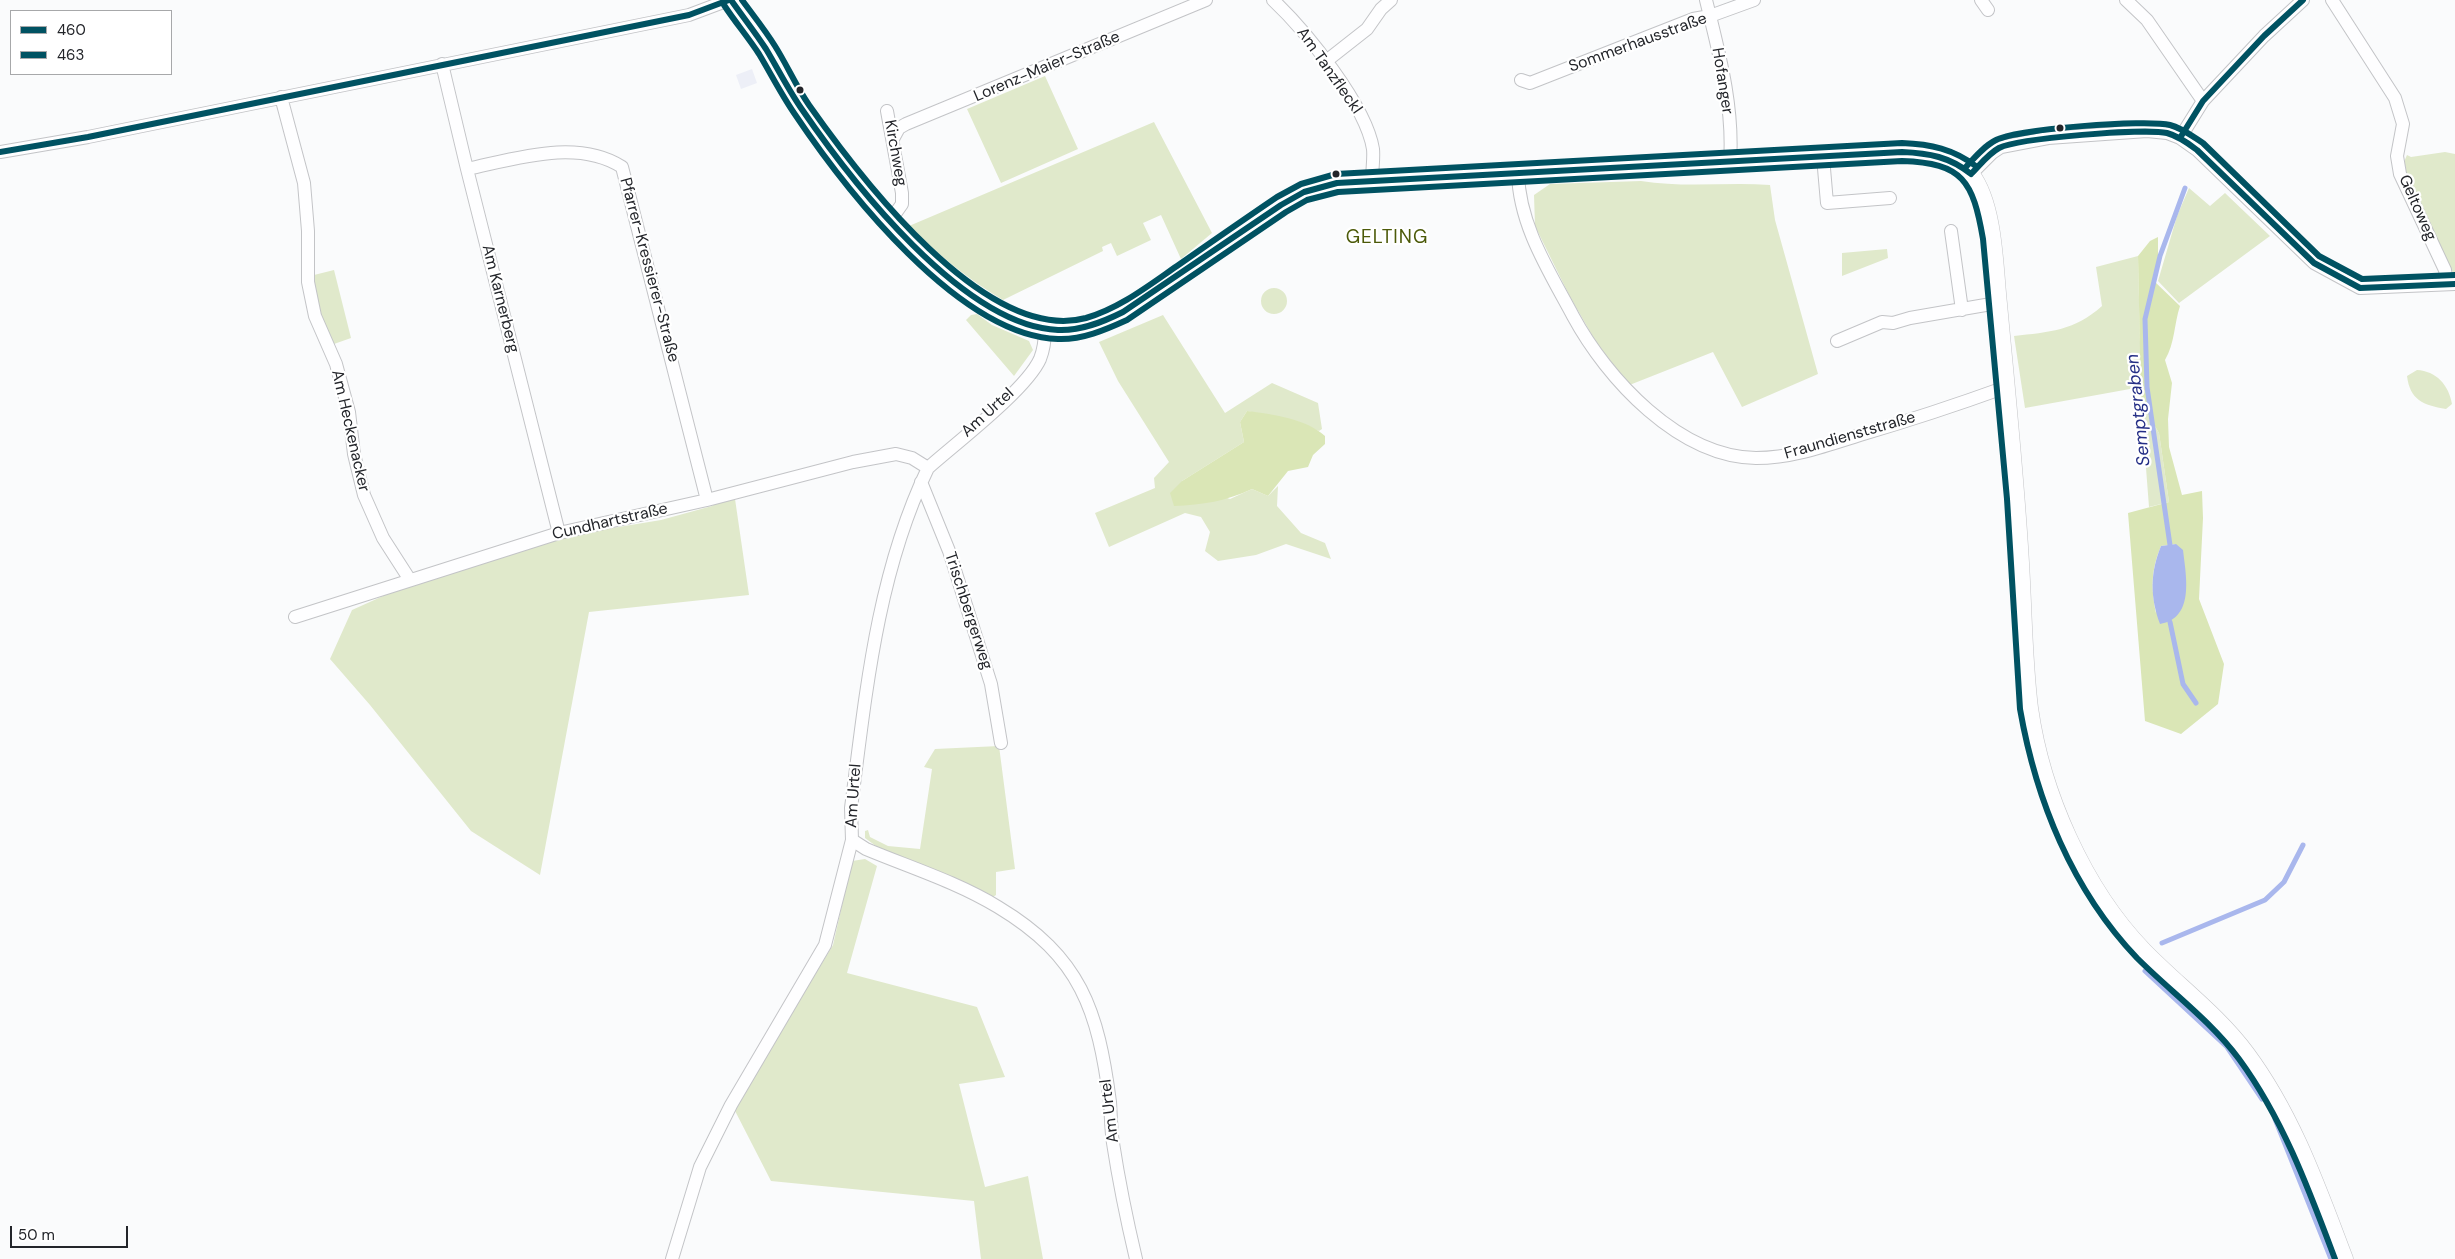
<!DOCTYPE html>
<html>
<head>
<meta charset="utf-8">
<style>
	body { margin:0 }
	#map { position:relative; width:2455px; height:1259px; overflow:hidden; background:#fafbfc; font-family:"DM Sans",sans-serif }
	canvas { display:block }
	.legend { position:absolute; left:10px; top:10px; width:162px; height:65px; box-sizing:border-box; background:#fff; border:1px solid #a7a8aa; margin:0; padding:6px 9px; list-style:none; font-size:15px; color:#23252a }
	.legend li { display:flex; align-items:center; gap:10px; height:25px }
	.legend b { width:25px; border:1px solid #a7a8aa }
	.scale { position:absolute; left:10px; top:1226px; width:118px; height:22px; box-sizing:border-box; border:2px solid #23252a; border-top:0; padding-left:6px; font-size:15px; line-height:18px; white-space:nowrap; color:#23252a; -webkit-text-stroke:4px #fff; paint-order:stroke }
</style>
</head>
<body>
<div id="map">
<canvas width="2455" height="1259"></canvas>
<ul class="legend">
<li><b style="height:6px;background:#005262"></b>460</li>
<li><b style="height:6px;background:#005262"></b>463</li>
</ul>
<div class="scale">50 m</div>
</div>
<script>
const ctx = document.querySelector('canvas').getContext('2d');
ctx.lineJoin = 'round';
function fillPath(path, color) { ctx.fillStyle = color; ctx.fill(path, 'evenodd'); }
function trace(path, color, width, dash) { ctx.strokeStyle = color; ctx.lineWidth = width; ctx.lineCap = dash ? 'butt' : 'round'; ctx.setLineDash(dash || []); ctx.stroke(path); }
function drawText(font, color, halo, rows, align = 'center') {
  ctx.font = font + ' "DM Sans",sans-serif'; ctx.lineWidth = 4.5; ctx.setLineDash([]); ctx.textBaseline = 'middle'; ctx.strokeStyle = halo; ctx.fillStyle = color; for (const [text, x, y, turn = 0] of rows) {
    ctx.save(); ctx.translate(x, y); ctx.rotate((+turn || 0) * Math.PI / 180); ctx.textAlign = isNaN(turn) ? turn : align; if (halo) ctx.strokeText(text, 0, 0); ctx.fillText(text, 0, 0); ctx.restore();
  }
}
fillPath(new Path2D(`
	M752,69L757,83L741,89L736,75Z`), '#edeff7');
fillPath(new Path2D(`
	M1045,76L1078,149L1001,183L967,109Z
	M1154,122L1212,233L1181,259L1161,215L1143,223L1151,240L1117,256L1111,243L1102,247L1103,251L1003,300C968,279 938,255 909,226Z
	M2445,152L2455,154V277L2422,206L2406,177L2403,164L2407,155L2411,157Z
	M1641,181C1683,188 1728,182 1770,185L1775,220L1818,374L1742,407L1713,352L1627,386L1600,349L1569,295L1535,226L1534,195L1550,184Z
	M2189,188L2210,206L2225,193L2270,236L2179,303L2158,281L2177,216Z
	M1887,249L1888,258L1842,276V253Z
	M2138,256L2141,387L2025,408L2014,336C2049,332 2074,331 2102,306L2096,267Z
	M334,270L351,338L334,344C324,323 311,299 314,275Z
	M1261 301a13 13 0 1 1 26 0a13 13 0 1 1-26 0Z
	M977,314L992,325L1029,341L1033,350L1014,376L966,320L971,315Z
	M1163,315L1225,413L1272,383L1318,403L1322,429L1319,431L1291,420L1247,411L1240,422L1244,442L1182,481L1230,499L1252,489L1268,496L1278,486L1277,506L1301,533L1325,543L1331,559L1286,544L1256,555L1218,561L1205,551L1210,532L1201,517L1185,513L1109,547L1095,513L1155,488L1154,478L1169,462L1118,381L1099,342Z
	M2417,370C2436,371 2449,385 2452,404L2446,409C2423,405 2410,400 2407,376Z
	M2141,403L2159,433L2169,502L2149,507Z
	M734,492L749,595L589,612L540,875L471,831L370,705L330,659L352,610L412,583L558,537L661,520L712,506Z
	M999,746L1015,869L996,872V895L993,897L880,849L865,838V831L868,830L870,837L888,846L920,849L932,769L924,767L935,749Z
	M865,859L877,866L847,973L977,1007L1005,1077L959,1084L985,1187L1028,1176L1043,1259H981L974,1201L771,1181L732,1105L766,1055L833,945L852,861Z`), '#e0e9cb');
fillPath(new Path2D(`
	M2158,237V256L2154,281L2180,306C2174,324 2175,343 2165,360L2172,383L2168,419L2169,447L2182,495L2202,491L2203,518L2199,599L2224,664L2218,704L2181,734L2145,721L2128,513L2169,502L2159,433L2141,403L2138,256L2150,241ZM2176,544L2156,613C2151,588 2151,570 2161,546Z
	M1247,411C1272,414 1307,419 1325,436V444L1313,455L1308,467L1288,471L1268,496L1252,489C1226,501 1203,505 1174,506L1170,493L1182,481L1244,442L1240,422Z`), '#dae6b6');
fillPath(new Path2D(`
	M2176,544L2183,550C2186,576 2195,618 2160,624C2150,597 2150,573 2161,546Z`), '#a9b7ed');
trace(new Path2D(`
	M2170,545L2147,387L2145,319L2160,256L2185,188
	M2170,622L2183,684L2196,703
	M2162,943L2265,900L2284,882L2303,845
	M2145,971L2227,1047L2262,1099
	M2275,1119L2331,1259`), '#a9b7ed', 5);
const street = new Path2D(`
	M1273,0C1305,30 1366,105 1373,149C1374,159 1372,170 1372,180
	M1706,0C1719,53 1734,107 1730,162
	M1981,0L1988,10
	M2126,0L2147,20L2203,101
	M2332,0L2395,98L2403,124L2397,156L2400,174L2445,270L2447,284
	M1325,62L1367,29L1381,9L1391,0
	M442,64L467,169L559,533
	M1521,80L1530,83L1693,19L1710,16L1754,0
	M281,97L304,183L308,231V282L315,316L336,364L349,412L354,454L364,495L383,538L410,580
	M887,111L902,193V204L890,221
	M2180,138L2203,101L2264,36L2303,0
	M893,139L899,128L906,124L1206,0
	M0,152L88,137L689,15L729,0
	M1823,157L1827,203L1890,198
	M467,169C515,159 577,138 622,167L707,500
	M1518,173C1519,225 1549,271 1573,316C1607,379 1679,457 1756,458C1793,458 1828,445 1863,434C1911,420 1959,404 2006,387
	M1971,174L1992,153L2001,147L2048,138L2147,131L2167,133L2180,138L2197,150L2314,263L2360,288L2455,284
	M1951,231L1962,310
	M1045,329C1045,339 1044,349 1040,359C1026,390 956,443 928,468C877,574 866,692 851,808L852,840L866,849C909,867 957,882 998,907C1081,957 1098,1010 1110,1102C1111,1116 1111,1130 1113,1143C1119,1182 1127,1221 1136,1259
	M1837,341L1882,322L1893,323L1910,318L1997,303
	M921,482L949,551L991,684L1001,743
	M295,617L559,533L707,500L853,462L896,454L912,458L928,468
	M672,1259L700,1167L731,1105L825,945L852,840`);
const secondary = new Path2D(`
	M731,0C742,16 755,32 766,49C778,68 788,89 801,108C840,165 882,216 933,263C967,294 1008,327 1057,330C1084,331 1108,320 1132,308L1281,205L1304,192L1337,183L1902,152C1927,153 1955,154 1971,175C1994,206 1994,267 1998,304C2006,391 2015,477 2020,563C2023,612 2023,660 2029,708C2041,793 2083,889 2143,951C2177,986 2217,1015 2246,1054C2292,1116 2317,1188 2344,1259`);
trace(street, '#c3c4c7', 14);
trace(secondary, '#c3c4c7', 19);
trace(street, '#fefeff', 12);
trace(secondary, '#fefeff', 18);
trace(new Path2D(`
	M731,0C743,17 755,32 766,49C778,69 788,89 801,108C851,181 963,326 1058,330C1081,331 1103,322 1123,312L1281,205L1304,192L1337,183L1902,152C1929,153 1950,157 1971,174
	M2180,138L2203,101L2264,36L2303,0
	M0,152L88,137L689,15L729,0
	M1971,174C1980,165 1988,154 1999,148C2019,138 2145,128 2167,133C2178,136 2188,143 2197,150L2314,263L2360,288L2455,284`), '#005262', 6);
trace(new Path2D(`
	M724,5C735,22 748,37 759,54C771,74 781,94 794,113C845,189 959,336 1058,339C1082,340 1105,330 1127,320L1286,212L1307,200L1338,192L1902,161C1963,163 1973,181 1983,239L2007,499L2020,709C2036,800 2072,890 2137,958C2171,992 2210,1020 2239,1059C2283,1119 2309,1190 2335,1259`), '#005262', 6);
trace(new Path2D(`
	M742,0C753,15 765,30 775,46C787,65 796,86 809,105C859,176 986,345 1086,318C1120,308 1148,286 1177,266C1210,243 1243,220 1277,197L1301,184L1336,174L1902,143C1930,144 1954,149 1977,167
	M1965,168C1974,158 1984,146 1996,140C2016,129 2147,119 2170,125C2182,128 2192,136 2203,143L2319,256L2362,279L2455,275`), '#005262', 6);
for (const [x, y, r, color] of [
	[800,90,4.5,"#23252a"],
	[2060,128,4.5,"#23252a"],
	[1336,174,4.5,"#23252a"]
]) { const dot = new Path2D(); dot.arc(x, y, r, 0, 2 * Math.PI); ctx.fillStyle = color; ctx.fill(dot); trace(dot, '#fff', 2); }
drawText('16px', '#23252a', '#fff', [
	["Sommerhausstraße",1638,43,-20],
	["Lorenz-Maier-Straße",1047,67,-23],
	["Am Tanzfleckl",1329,71,55],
	["Hofanger",1722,81,81],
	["Kirchweg",895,153,80],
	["Geltoweg",2417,208,66],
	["Pfarrer-Kressierer-Straße",649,270,75],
	["Am Karnerberg",500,299,76],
	["Am Urtel",988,413,-42],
	["Am Heckenacker",350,431,77],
	["Fraundienststraße",1850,436,-16],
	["Cundhartstraße",610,522,-13],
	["Trischbergerweg",968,611,72],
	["Am Urtel",854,796,-86],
	["Am Urtel",1110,1111,-97]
]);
drawText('italic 18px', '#252f86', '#fff', [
	["Semptgraben",2139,410,-96]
]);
ctx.letterSpacing = '1px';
drawText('19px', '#4c5a09', '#fff', [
	["GELTING",1387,238]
]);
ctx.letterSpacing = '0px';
</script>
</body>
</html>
